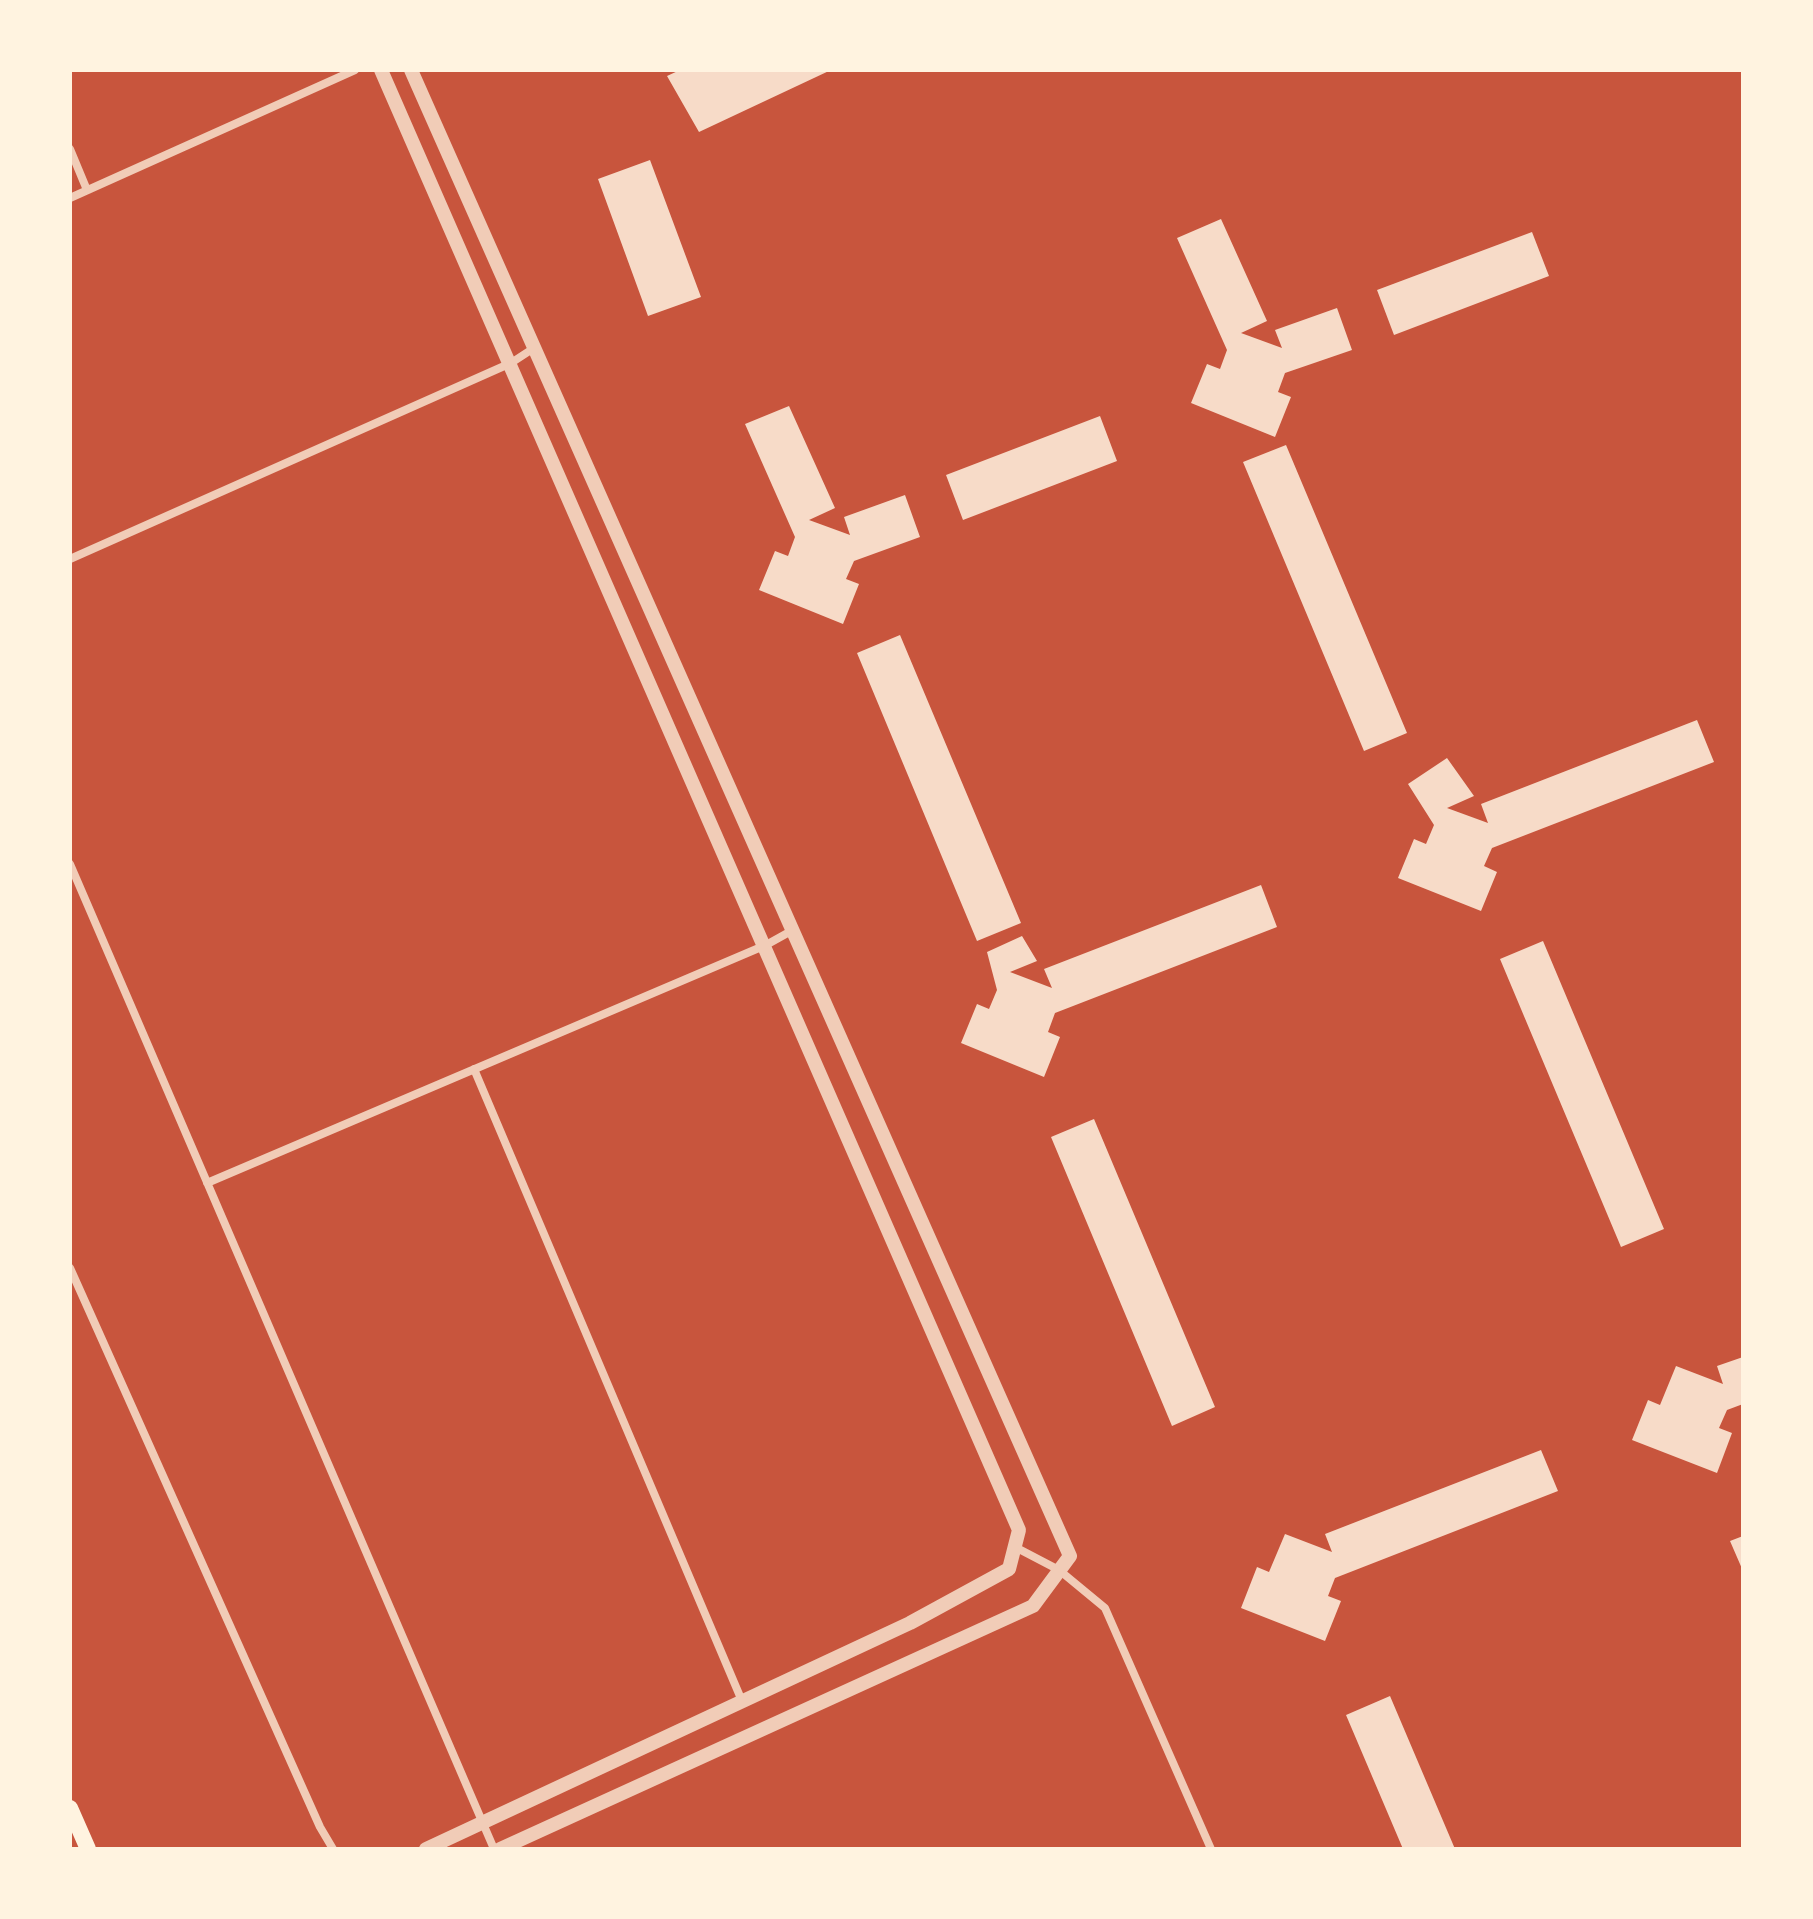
<!DOCTYPE html>
<html>
<head>
<meta charset="utf-8">
<style>
	body { margin:0 }
	#map { position:relative; width:1813px; height:1919px; overflow:hidden; background:#c8553d; font-family:Figtree,sans-serif }
	canvas { display:block }
	.frame { position:absolute; inset:0; border:72px solid #fff3e0; pointer-events:none }
</style>
</head>
<body>
<div id="map">
<canvas width="1813" height="1919"></canvas>
<div class="frame"></div>
</div>
<script>
const ctx = document.querySelector('canvas').getContext('2d');
ctx.lineJoin = 'round';
function fillPath(path, color) { ctx.fillStyle = color; ctx.fill(path, 'evenodd'); }
function trace(path, color, width, dash) { ctx.strokeStyle = color; ctx.lineWidth = width; ctx.lineCap = dash ? 'butt' : 'round'; ctx.setLineDash(dash || []); ctx.stroke(path); }
fillPath(new Path2D(`
	M680,70H831L699,132L667,76Z
	M650,160L701,297L648,316L598,179Z
	M1221,219L1267,321L1241,333L1282,348L1275,330L1337,308L1352,350L1285,373L1278,392L1291,397L1275,437L1191,403L1207,364L1220,369L1227,350L1177,238Z
	M1532,232L1549,276L1394,335L1377,290Z
	M789,406L835,508L809,520L850,535L844,517L905,495L920,537L854,561L846,579L859,584L843,624L759,590L775,551L788,556L795,537L745,424Z
	M1100,416L1117,461L963,520L946,475Z
	M1286,445L1407,733L1364,751L1243,462Z
	M900,635L1021,923L977,941L857,653Z
	M1697,720L1714,762L1492,848L1484,866L1497,872L1481,911L1398,878L1414,839L1426,844L1434,825L1408,784L1447,758L1474,796L1447,808L1488,823L1481,804Z
	M1261,885L1277,927L1055,1013L1048,1032L1060,1037L1044,1077L961,1043L977,1004L989,1009L997,990L987,952L1022,936L1037,961L1010,972L1052,988L1044,969Z
	M1543,941L1664,1229L1621,1247L1500,959Z
	M1094,1119L1215,1407L1172,1426L1051,1137Z
	M1743,1357V1404L1727,1410L1719,1428L1732,1433L1717,1473L1632,1440L1648,1400L1660,1405L1676,1366L1723,1384L1717,1366Z
	M1541,1450L1558,1491L1335,1578L1328,1596L1341,1601L1325,1641L1241,1608L1257,1567L1269,1572L1285,1534L1332,1552L1325,1534Z
	M1743,1536V1571L1730,1541Z
	M1390,1696L1455,1849H1403L1346,1715Z`), '#f7dbc8');
trace(new Path2D(`
	M70,149L87,190
	M70,198L355,70
	M70,559L511,363L534,348
	M70,864L494,1849
	M474,1069L742,1701
	M207,1183L766,945L793,930
	M70,1268L320,1827L333,1849
	M1015,1547L1059,1570L1105,1608L1211,1849`), '#f1ccb7', 8);
trace(new Path2D(`
	M381,70L1019,1530L1009,1569L910,1623L426,1849
	M411,70L1070,1556L1033,1606L500,1849`), '#f1ccb7', 14);
trace(new Path2D(`
	M70,1808L88,1849`), '#fff3e0', 16);
</script>
</body>
</html>
